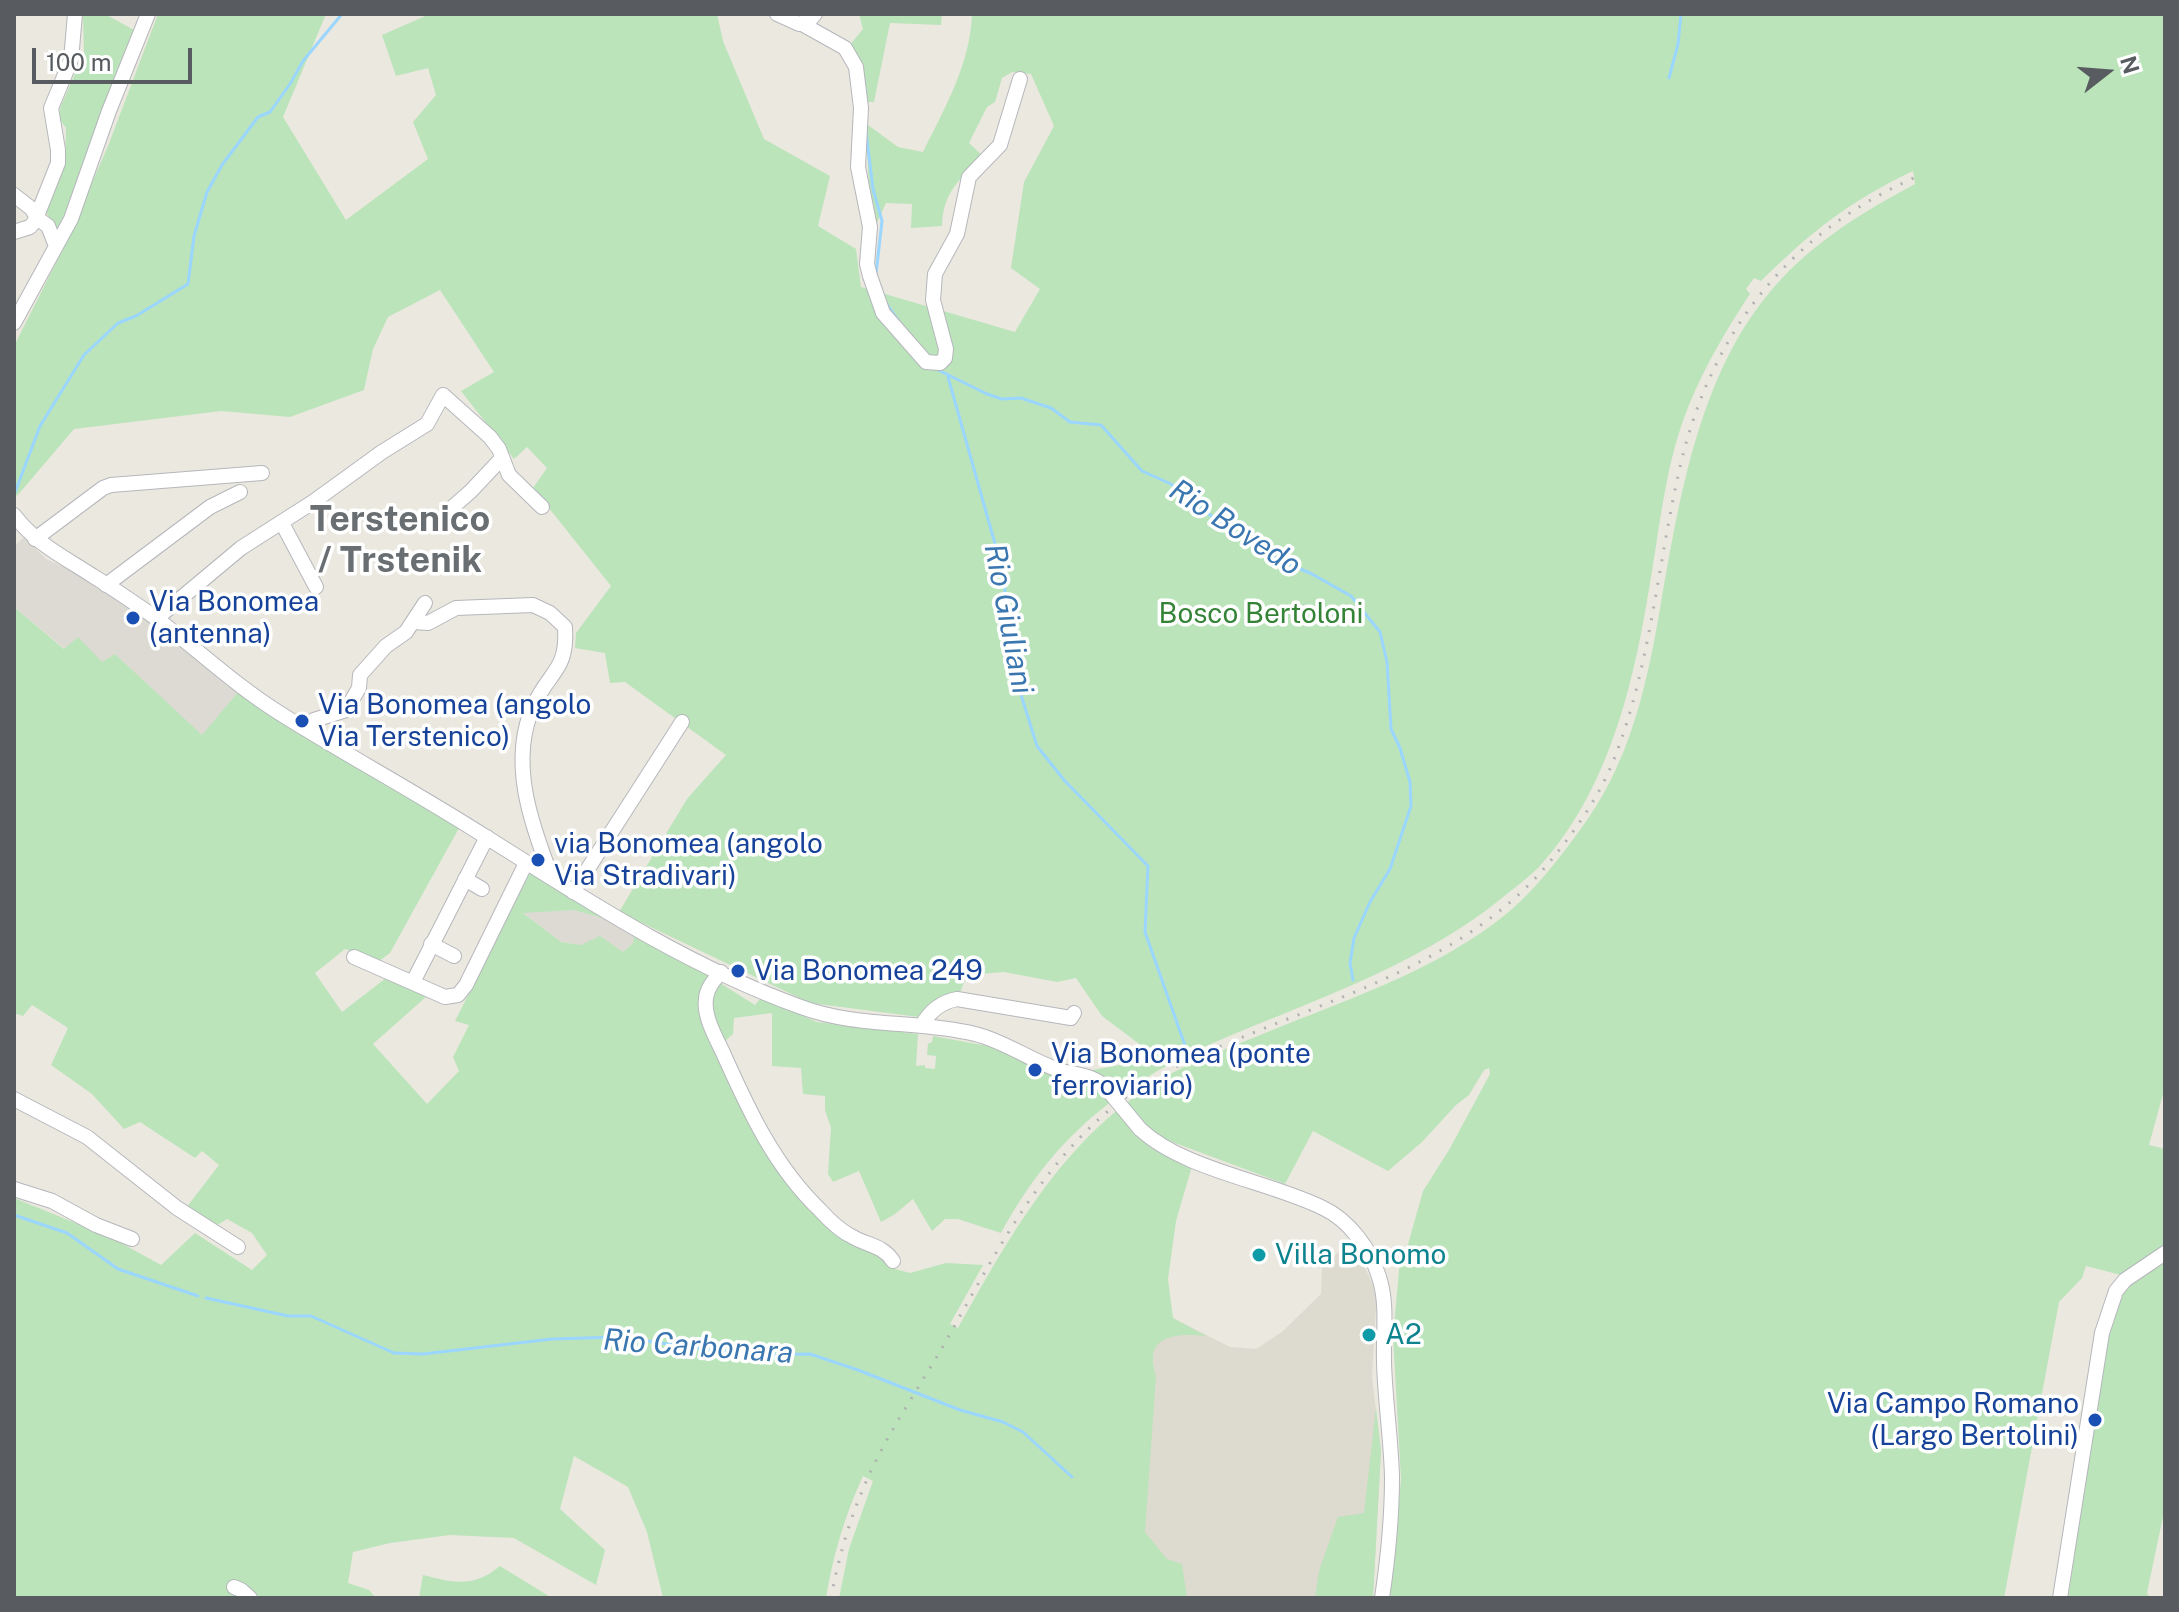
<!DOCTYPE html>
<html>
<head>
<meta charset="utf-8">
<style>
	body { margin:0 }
	#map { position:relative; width:2179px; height:1612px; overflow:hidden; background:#ebe8df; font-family:"Public Sans",sans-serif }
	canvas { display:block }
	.frame { position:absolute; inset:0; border:16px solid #585c60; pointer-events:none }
	.north { position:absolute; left:2067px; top:32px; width:80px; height:80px; -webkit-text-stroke:6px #fff; paint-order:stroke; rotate:73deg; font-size:22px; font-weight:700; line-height:32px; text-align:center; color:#585c60 }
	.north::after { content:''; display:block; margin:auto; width:28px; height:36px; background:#585c60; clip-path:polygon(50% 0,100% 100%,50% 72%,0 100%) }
	.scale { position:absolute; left:32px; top:48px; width:160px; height:36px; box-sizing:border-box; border:4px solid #585c60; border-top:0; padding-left:10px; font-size:24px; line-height:28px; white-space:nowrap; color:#585c60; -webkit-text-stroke:6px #fff; paint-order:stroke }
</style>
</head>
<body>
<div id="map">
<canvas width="2179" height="1612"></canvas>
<div class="frame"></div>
<div class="north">N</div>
<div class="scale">100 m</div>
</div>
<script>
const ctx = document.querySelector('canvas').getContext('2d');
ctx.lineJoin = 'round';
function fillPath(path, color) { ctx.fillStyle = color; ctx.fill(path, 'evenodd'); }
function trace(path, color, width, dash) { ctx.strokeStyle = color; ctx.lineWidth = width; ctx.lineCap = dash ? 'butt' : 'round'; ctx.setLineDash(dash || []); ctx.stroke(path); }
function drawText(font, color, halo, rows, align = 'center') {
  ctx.font = font + ' "Public Sans",sans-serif'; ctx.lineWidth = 7; ctx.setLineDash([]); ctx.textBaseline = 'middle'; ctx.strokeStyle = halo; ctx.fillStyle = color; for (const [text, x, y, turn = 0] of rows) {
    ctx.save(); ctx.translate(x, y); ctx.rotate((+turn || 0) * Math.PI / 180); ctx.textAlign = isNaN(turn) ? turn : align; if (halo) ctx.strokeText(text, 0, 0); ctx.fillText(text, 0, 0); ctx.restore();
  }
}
fillPath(new Path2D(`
	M24,537L46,559L95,581L239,691L202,736L115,654L102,663L65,649L14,607V547Z
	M574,910L609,920L634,935L633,943L623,952L561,942L522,912Z`), '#dcdad3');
fillPath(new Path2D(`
	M1346,1246L1356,1249L1375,1289L1378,1306H1376L1372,1377L1381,1451L1373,1598H842L1173,1318L1230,1347L1256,1349L1282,1332L1321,1294L1322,1266Z`), '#dddad0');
fillPath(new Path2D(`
	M83,14H105L134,30C104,96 87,167 57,232L46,212L65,160L66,128L60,120V108L84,53Z
	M158,14H326L283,117L346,220L428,159L413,122L436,95L428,68L396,76L382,35L430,14H717L723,41L764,139L830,176L818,226L856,249L861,287L1015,332L1040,289L1011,268L1024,182L1054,126L1031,74L1012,72L1002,78L995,102L987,107L969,143L984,157C960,178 943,192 942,226L911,228L912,204L886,203L875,227C869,192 866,160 868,125L898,147L923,152C945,107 970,65 972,14H2165V1087L2149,1145L2165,1149V1244L2121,1275L2086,1266L2082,1278L2059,1302L2004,1598H1390L1401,1479L1393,1336L1400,1260L1405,1255L1423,1191L1449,1150L1490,1074L1489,1068L1484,1070L1469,1095L1456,1105L1422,1142L1388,1171L1313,1131L1285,1184L1159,1137L1136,1133L1151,1148L1192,1166L1176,1221L1168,1279L1173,1318L1206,1336C1188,1334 1153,1332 1153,1358C1152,1364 1155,1371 1156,1377L1145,1532L1167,1559L1182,1564L1187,1598H839L849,1549L873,1481L863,1476C845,1515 833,1555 826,1598H663L647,1532L628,1487L574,1456L560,1509L605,1550L596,1585L514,1538L450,1535L390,1543L353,1552L348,1583L369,1590L376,1598H259L239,1584L231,1592L240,1598H14V1198L110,1237L161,1265L195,1233L252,1270L267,1255L252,1233L227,1219L214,1227L186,1208L219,1165L202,1151L195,1158L140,1122L124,1129L92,1094L51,1065L68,1028L32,1005L23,1016L14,1013V607L64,649L78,637L102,662L115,654L202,735L239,691L459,828L390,953L379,961L345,949L315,973L342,1012L386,978L427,996L373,1044L427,1104L459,1071L453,1057L469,1025L455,1021L530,873L609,920L574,910L523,913L561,942L581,945L600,936L623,952L633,943L634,935L712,974L703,1019L747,1120L778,1172L830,1229L880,1255L895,1269L910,1273L946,1263L983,1265L950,1324L958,1328C1010,1236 1062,1141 1155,1083C1190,1061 1232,1047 1270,1031C1346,1000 1425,974 1492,925C1530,898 1561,857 1587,820C1632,756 1648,679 1661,603C1679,501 1698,382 1765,298C1805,247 1859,214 1915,184L1913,171C1848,202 1812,231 1761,281L1754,278L1746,289L1750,294C1726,330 1705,366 1689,405C1665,463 1660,528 1649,589C1633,687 1608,791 1539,867C1528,878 1514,888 1502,898C1411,972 1294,1006 1188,1054C1101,1100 1049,1146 1001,1233L958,1219H945L932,1231L913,1199L895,1214L881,1222L859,1171L833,1182L828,1174L831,1128L825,1110V1096L803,1094L801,1068L772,1066V1013L734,1018L733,1034L725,1041C715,1018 704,1006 720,983L755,1005L761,998L817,1022L918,1034L916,1066L925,1065V1068L935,1069L936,1056L927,1055L928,1044L932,1042L933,1036L999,1048L1096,1088L1087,1071L1142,1061L1150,1052L1102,1016L1076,978L1057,982L1004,972L967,975L959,995L919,1017L810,1003L619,912L687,799L726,755L625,682L610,683L605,653L575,648L576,633L611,586L533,488L547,468L527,447L514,459L461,391L494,372L440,290L388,317L373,349L364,390L290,417L221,411L74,429L17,496L14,489V346L62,251L108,146Z
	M859,14H942L941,25L890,23L874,102H866L849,46L863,29Z
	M2165,1259V1507L2147,1593L2150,1598H2068L2107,1334L2125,1289L2137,1277Z
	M1376,1408L1381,1451L1373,1598H1315L1319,1571L1338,1517L1364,1513Z
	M500,1566L552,1598H419L423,1575C455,1583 473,1588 500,1566Z`), '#bbe4ba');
trace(new Path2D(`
	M1669,78L1678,44L1681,14
	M866,132L873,189L882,221L876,274
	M886,303L900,323
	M934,368L987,394L1002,399L1021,398L1051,408L1070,422L1101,425L1142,471L1171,484L1190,501L1266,554L1312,574L1351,596L1380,632L1387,662L1391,729L1400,748L1410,782L1411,806L1390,869L1370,902L1354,938L1350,963L1353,980
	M948,377L1003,572L1013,669L1037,746L1064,780L1148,866L1145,932L1188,1054
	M14,495L40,426L84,355L118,323L136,316L188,284L194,236L207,192L222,165L258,117L270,112L290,84L303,61L342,14
	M14,1215L67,1233L118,1269L198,1296
	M206,1298L288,1316H311L394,1353L423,1354L552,1339L617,1337L748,1355L810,1354L858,1370L960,1410L1003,1422L1023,1432L1072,1477`), '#9bd6ff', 3);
const minor = new Path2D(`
	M777,14L799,24L810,20L815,14
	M802,24L845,48L856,67L861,108L858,167L870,227L867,264L870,276L883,313L926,362L940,363L945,358L946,349L933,300L935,274L957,234L969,177L1000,145L1020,79
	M14,195L32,209L37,218L48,226L56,246
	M14,232L30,227L35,221L58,163V150L51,108L71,60L75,14
	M14,323L71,219L109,111L148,14
	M446,513L471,491L502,458
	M14,515C36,544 64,557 93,576C114,589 136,604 156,618C198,650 236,686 281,714C348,756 419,794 486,837C588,901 687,966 801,1007C857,1028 917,1020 975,1034C1004,1041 1028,1059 1056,1069C1075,1076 1092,1073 1107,1089
	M282,523L316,587
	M35,539L103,488L111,485L262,473
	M106,585L210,507L240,492
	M156,619L241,548L313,502L382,452L427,424L443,395L490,437L499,449L509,475L542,507
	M414,622L428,623L456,608L533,605L550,613L565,627C568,671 549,671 534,705C508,760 531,824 552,878
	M305,727L314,720L346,710L359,688L360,675L386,646L406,632L425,603
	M465,879L482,889
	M573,892L682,722
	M431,944L454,956
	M354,957L445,997L458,995L466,985L526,863
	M721,972C714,980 707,988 706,998C703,1017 717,1039 724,1055C749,1111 775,1167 820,1210C829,1220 840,1231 853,1237C869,1246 882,1245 893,1261
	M413,982L487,837
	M922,1025C930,1011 941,1002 957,999L1071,1018L1074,1013
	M14,1099L87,1137L177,1208L238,1247
	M1140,1129C1184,1170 1268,1181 1323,1208C1349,1220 1371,1250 1379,1277C1388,1304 1383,1334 1384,1362C1385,1400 1391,1438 1392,1477C1392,1517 1388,1558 1382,1598
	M14,1189L52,1201L96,1225L132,1239
	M234,1587L241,1590L250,1598
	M2060,1598L2102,1333L2116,1291L2125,1280L2165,1253`);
trace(minor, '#b5b7bc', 16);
trace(minor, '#fff', 14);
trace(new Path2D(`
	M831,1598C838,1561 848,1524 863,1489C883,1440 915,1394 942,1348C1001,1245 1055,1130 1166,1072C1295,1005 1457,977 1552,859C1578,827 1602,792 1616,754C1651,662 1658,562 1680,467C1711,332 1789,233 1916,177`), '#b0b1b1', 3, [2, 10]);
const minorBridge = new Path2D(`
	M1107,1089L1140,1129`);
trace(minorBridge, '#b5b7bc', 16, []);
trace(minorBridge, '#fff', 14);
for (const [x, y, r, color] of [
	[133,618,8,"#1a4fb4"],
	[302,721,8,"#1a4fb4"],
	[538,860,8,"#1a4fb4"],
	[738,971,8,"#1a4fb4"],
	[1035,1070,8,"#1a4fb4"],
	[1259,1255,8,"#0f9aa8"],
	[1369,1335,8,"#0f9aa8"],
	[2095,1420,8,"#1a4fb4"]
]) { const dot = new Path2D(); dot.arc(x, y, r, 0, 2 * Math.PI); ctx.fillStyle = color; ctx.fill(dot); trace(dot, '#fff', 3); }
drawText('28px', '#164399', '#fff', [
	["Via Bonomea",149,602],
	["(antenna)",149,634],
	["Via Bonomea (angolo",318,705],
	["Via Terstenico)",318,737],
	["via Bonomea (angolo",554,844],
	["Via Stradivari)",554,876],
	["Via Bonomea 249",754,971],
	["Via Bonomea (ponte",1051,1054],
	["ferroviario)",1051,1086],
	["Via Campo Romano",2079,1404,"right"],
	["(Largo Bertolini)",2079,1436,"right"]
], 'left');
drawText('28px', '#348336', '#fff', [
	["Bosco Bertoloni",1261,614]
]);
drawText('28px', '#0d838f', '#fff', [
	["Villa Bonomo",1275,1255],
	["A2",1385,1335]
], 'left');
drawText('italic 30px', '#3a76af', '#fff', [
	["Rio Bovedo",1235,528,33],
	["Rio Giuliani",1008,619,79],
	["Rio Carbonara",698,1347,4]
]);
drawText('bold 36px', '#696e72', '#fff', [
	["Terstenico",400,520],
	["/ Trstenik",400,561]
]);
</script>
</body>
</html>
